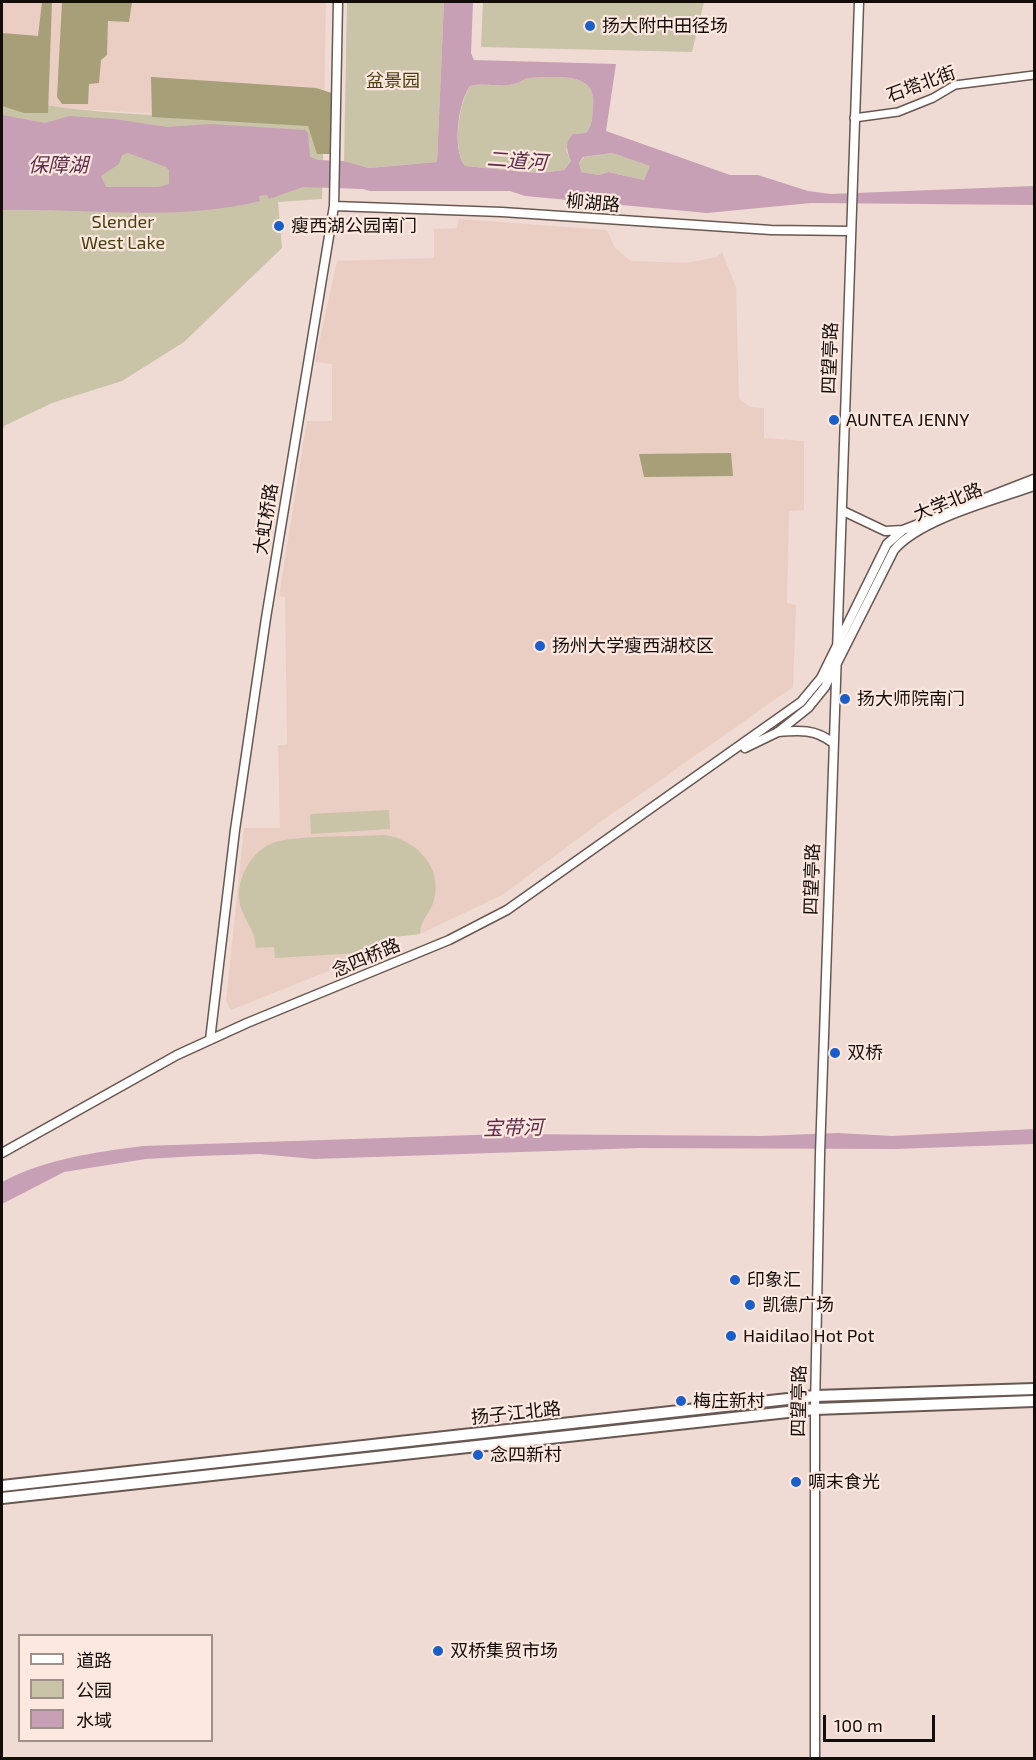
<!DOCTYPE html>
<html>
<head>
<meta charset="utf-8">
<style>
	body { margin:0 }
	#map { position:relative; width:1036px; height:1760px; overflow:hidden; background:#efdbd3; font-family:"Exo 2","Noto Sans SC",sans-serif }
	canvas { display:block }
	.frame { position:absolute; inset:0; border:3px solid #130d0a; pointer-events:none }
	.legend { position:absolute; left:18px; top:1634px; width:195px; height:108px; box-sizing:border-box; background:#fde8e0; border:2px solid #9f908a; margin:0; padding:8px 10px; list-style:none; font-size:18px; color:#130d0a }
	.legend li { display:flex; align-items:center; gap:12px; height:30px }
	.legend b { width:30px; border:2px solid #9f908a }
	.scale { position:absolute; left:823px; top:1715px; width:112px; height:27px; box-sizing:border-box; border:3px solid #130d0a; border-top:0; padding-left:8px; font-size:18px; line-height:21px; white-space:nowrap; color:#130d0a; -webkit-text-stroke:4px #fde8e0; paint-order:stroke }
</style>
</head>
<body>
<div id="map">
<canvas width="1036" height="1760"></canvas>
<div class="frame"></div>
<ul class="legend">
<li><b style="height:8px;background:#fff"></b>道路</li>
<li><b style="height:16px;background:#c9c4a8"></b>公园</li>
<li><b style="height:16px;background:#c7a0b5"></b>水域</li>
</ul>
<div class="scale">100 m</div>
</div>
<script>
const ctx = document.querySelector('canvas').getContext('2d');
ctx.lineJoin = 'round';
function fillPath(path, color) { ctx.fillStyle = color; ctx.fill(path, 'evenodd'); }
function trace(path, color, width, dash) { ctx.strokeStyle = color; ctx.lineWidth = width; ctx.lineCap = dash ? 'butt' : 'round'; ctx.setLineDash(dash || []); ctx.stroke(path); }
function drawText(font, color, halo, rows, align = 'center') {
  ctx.font = font + ' "Exo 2","Noto Sans SC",sans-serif'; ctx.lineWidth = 4.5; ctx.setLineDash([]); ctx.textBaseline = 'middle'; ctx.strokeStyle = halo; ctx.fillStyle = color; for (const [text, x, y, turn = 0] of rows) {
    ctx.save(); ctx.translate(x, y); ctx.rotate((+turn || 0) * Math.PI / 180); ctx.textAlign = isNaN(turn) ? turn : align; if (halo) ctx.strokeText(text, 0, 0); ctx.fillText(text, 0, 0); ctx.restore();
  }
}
fillPath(new Path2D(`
	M2,2H326L324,116H192L47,107L2,97Z
	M459,219L607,230L615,248L631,261L687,263L717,257L722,252L736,287L739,399L750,407L764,408V438L804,441V510L789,511L787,603L796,605L793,687L602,821L502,895L420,934L386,938V948L231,1010L226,1001L244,828H280L278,745H287L285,597L279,596L307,421H332V364L315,362L337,261L434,258V229L457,228Z`), '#eacec3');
fillPath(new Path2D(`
	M347,2H444L437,162L369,168L344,161Z
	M483,2H704L692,52L481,47Z
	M527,78C550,78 598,69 593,106C592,115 593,125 586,133L573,134L566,150L571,161L564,170L538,173L465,166C452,150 459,102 470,86C492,81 505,92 527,78Z
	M2,97C106,120 217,116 324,116L322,199L278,202L282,248L184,342L122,381L52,403L4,426L2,432Z
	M612,153L651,166L644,180L608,172L599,175L580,172L579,163L584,157Z
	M389,810L390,829L311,834L310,814Z
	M384,835C416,839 443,867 434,900C430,914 420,920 420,934L386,938V948L377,952L275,958L274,947L256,948C256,929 240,917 239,897C238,874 255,846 279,841C309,835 352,837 384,835Z`), '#c9c4a8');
fillPath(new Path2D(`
	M42,2H52L48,113H24L2,106V33L38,36Z
	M62,2H132L129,22L108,21L107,55L101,60L99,83L89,84L88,104H62L57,97Z
	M151,77L316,88L332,93L330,154H317L308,126L152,117Z
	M731,453L733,476L644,477L639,454Z`), '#a69f78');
fillPath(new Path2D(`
	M444,2H473L471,53L474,60L616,64L606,131L730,175H758L808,191L831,194L1034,186V205L811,203L707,213L525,196L510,191H370L363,189L303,187L269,199L267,195L259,196L260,201C175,222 88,208 2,210V115L45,123L70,116L114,119L167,127L210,124L305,130L308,133L310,157L318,160L344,161L369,168L437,162ZM527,78C550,78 598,69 593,106C592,115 593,125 586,133L573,134C565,142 566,150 571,161L564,170L538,173L465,166C452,150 458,102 470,86C492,81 505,92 527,78ZM128,153L166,167L169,170V184L158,187H106L101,176L119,164L122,155ZM612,153L650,166L644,180L608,172L599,175L581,172L579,163L583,157Z
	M1034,1129V1144L895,1149L640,1148L314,1159L260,1154L198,1156L146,1159L64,1172L2,1204V1182C48,1158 92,1153 143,1146L504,1134L761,1136L838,1133L892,1136Z`), '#c7a0b5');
const minor = new Path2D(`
	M854,118L898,112L933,98L955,85L1034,75`);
const tertiary = new Path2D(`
	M334,206L502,212L771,230L850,231
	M843,511L885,531L903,530
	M778,732C799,730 816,729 833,743
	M745,748L778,732L808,708L825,687L894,550C920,519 995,500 1034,486
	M210,1040L235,830L266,618L334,206L338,2
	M2,1153L177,1055L247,1023L449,940L507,910L801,702L821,678L887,544L903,530L1034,479
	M815,1758V1409L820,1154L859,2`);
const primary = new Path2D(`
	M2,1486L815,1396L1034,1389
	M2,1498L815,1409L1034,1401`);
trace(minor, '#695852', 10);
trace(tertiary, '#695852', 11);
trace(primary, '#695852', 14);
trace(minor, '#fff', 7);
trace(tertiary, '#fff', 8);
trace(primary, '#fff', 10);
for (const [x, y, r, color] of [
	[590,26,6,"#1a5ec9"],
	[279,226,6,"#1a5ec9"],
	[834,420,6,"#1a5ec9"],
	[540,646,6,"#1a5ec9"],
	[845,699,6,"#1a5ec9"],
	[835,1053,6,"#1a5ec9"],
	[735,1280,6,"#1a5ec9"],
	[750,1305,6,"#1a5ec9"],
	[731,1336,6,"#1a5ec9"],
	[681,1401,6,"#1a5ec9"],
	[478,1455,6,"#1a5ec9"],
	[796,1482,6,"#1a5ec9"],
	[438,1651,6,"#1a5ec9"]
]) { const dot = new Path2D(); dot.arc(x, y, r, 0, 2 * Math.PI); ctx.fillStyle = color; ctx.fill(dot); trace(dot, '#fde8e0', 2); }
drawText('18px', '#130d0a', '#fde8e0', [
	["扬大附中田径场",602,26],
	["瘦西湖公园南门",291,226],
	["AUNTEA JENNY",846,420],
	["扬州大学瘦西湖校区",552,646],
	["扬大师院南门",857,699],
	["双桥",847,1053],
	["印象汇",747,1280],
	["凯德广场",762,1305],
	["Haidilao Hot Pot",743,1336],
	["梅庄新村",693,1401],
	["念四新村",490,1455],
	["啁末食光",808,1482],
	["双桥集贸市场",450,1651]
], 'left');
drawText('18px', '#48400e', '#fde8e0', [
	["盆景园",393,81],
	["Slender",123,222],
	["West Lake",123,243]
]);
drawText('18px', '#130d0a', '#fde8e0', [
	["石塔北街",921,84,-20],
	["柳湖路",593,203,5],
	["四望亭路",830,358,-88],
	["大学北路",948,502,-22],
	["大虹桥路",266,519,-81],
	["四望亭路",812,879,-88],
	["念四桥路",366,958,-23],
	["四望亭路",799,1401,-89],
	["扬子江北路",516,1413,-6]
]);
drawText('italic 20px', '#5f2c4a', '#fde8e0', [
	["二道河",517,161,4],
	["保障湖",58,165],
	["宝带河",513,1128,-1]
]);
</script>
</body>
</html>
